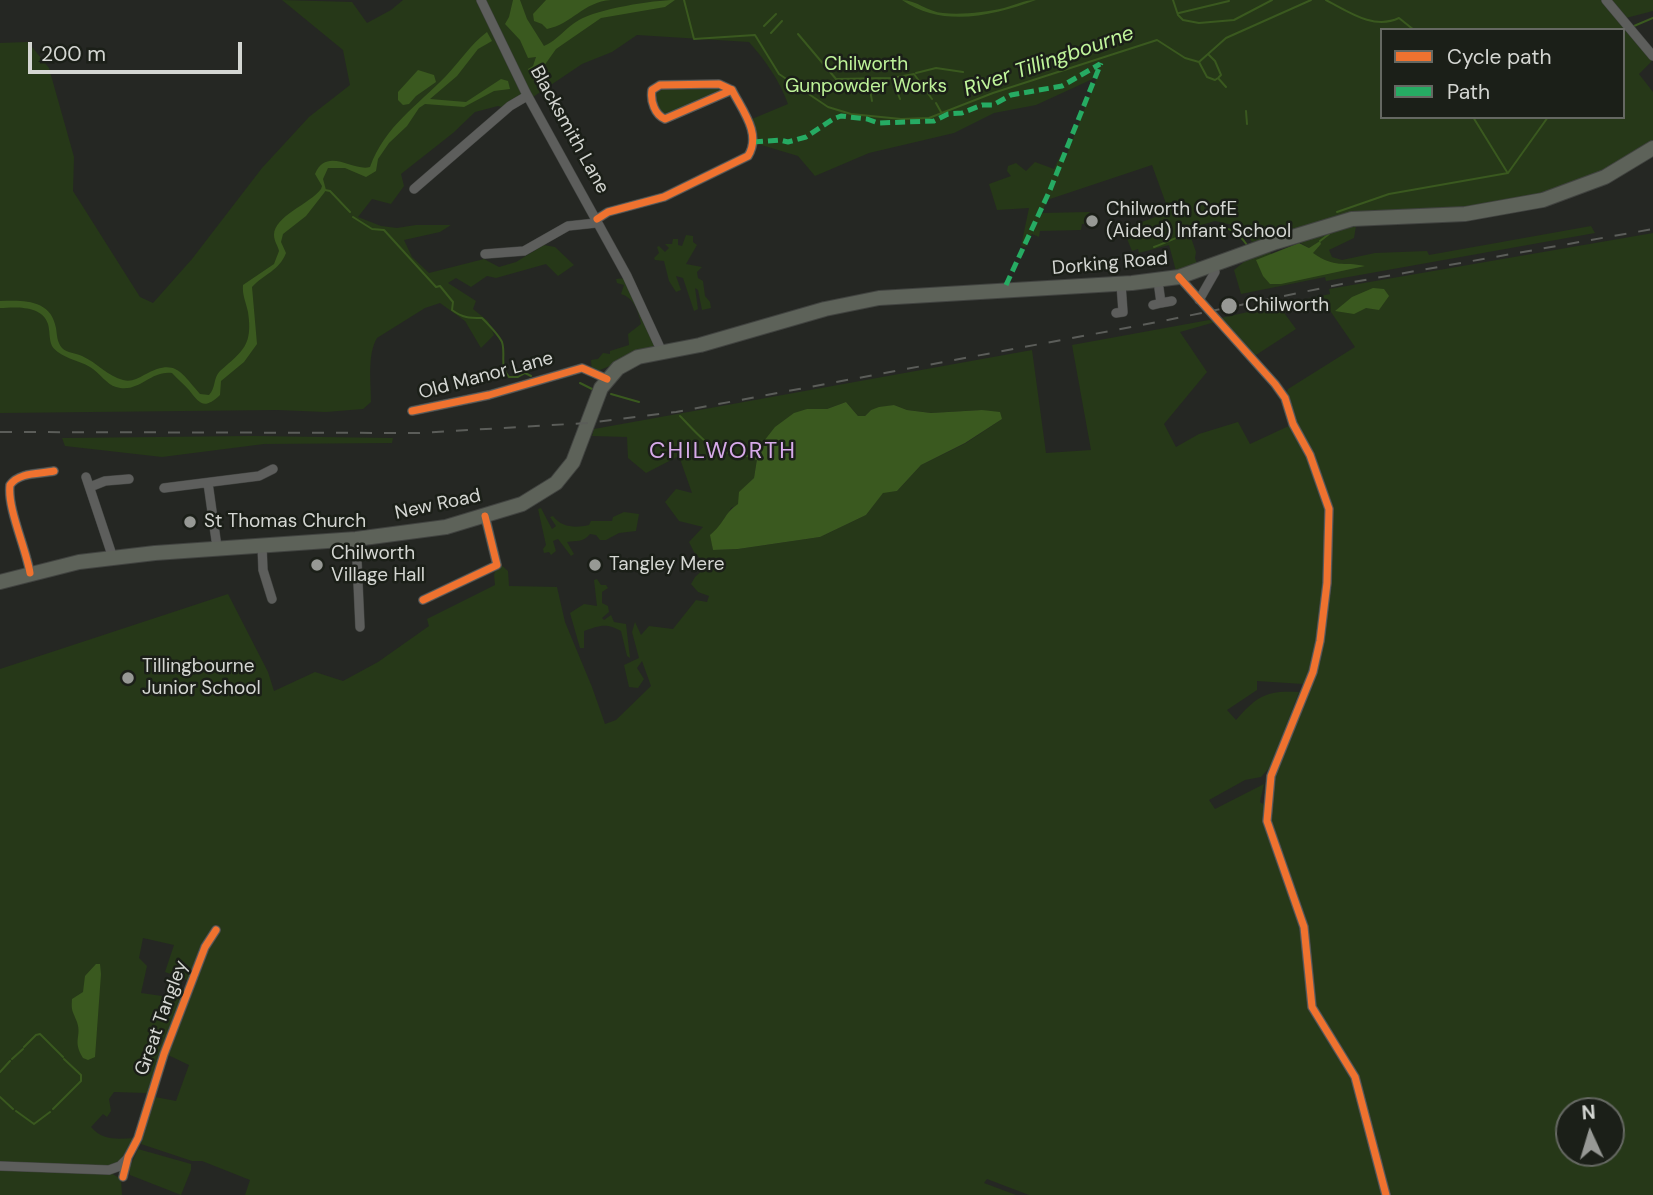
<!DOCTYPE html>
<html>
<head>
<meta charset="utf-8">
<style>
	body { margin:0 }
	#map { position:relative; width:1653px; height:1195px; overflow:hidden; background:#252723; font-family:"DM Sans",sans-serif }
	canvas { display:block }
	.legend { position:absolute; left:1380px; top:28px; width:245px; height:91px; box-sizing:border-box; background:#1b1f18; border:2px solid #656862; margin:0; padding:9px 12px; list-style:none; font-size:21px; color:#d4d6d2 }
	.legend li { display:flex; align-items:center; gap:14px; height:35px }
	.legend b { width:35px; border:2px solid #656862 }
	.north { position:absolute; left:1555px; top:1097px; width:70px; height:70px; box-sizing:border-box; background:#1b1f18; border:2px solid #656862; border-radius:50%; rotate:356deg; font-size:19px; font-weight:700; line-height:28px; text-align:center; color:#d4d6d2 }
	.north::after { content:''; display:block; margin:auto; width:24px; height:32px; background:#979995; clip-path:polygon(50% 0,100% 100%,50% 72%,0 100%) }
	.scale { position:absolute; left:28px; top:42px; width:214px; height:32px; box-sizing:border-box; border:4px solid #d4d6d2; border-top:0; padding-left:9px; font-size:21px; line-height:24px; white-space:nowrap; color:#d4d6d2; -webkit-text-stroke:5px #1b1f18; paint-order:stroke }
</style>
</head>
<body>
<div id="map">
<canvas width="1653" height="1195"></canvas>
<ul class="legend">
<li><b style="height:9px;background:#ef722f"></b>Cycle path</li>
<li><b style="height:9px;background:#26ab63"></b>Path</li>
</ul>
<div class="north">N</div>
<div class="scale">200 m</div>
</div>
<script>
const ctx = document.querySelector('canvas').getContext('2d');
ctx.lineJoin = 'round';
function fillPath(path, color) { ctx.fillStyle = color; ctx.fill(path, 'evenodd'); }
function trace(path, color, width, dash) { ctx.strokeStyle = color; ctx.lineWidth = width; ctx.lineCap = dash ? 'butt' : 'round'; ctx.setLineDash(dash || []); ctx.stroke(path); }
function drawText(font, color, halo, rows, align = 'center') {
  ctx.font = font + ' "DM Sans",sans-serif'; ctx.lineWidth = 5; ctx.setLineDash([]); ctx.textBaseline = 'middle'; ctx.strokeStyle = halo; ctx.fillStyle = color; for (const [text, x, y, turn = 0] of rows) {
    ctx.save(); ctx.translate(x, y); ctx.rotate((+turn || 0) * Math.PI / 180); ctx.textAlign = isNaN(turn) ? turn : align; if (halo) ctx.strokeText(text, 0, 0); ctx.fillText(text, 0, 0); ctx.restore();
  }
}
fillPath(new Path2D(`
	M282,0L352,2L367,23L391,10L403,0H477L524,95L505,108L498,106L475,112L453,133L401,174L404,186L391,204L372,199L358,217L381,226L397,228L416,225H451L440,232L404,240L412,257L429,273L484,259L499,267L516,262L544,245L555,247L574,265L558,276L546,264L496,278L487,276L471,287L456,278L448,283L476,301L473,309L488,321L494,335L481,348L465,321L440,303L425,308L377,338C367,355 371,382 371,402L363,409L326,412L277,410L0,413V43L28,42L49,68L74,157L73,191L140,297L153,303L192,259L262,168L309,117L350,85L343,50Z
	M485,0H1603L1653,60L1639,74L1653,92V141C1612,173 1536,202 1484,207C1436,212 1387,212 1339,215L1318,224L1252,242L1242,227L1215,221L1188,229L1196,252L1195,258L1197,264L1176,271L1169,245L1139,253L1138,249L1132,251L1123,229L1169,212L1152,165L1047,200L1042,213L1089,212L1095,218L1094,223L1082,224L1081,230L1040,231L1039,237L1032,234L1026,247L1021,246L1029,208L997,210L989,184L1011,176L1007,171L1008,166L1016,163L1026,171L1035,162L1054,169L1062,152L1067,154L1097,77L1036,105L994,113L954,133L869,153L815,176L798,156L758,144L752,119L788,104C779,80 766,61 749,42L637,35L612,52L582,64L533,97ZM1382,30H1623V117H1382Z
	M1610,0H1653V11L1626,18Z
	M719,88L720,91L668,116C657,113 657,105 655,94L663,89Z
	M1356,226L1354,238L1329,250L1332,257L1342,260L1375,253L1427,251L1429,255L1591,226L1595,233L1326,281L1325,277L1241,294L1234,270L1245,261L1269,252L1290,271L1321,244L1320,242L1309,248L1299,242Z
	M1653,233V1195H1029L987,1179L984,1183L1016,1195H245L250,1180L202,1161H192L141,1144L155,1097L176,1101L189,1065L168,1055L206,954L220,930L212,927L190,981L165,972L174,945L143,938L139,958L147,966L141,993L183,999L145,1113L146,1093L114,1092L109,1099L111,1111L107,1117L103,1114L91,1127C103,1141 117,1139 135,1138L121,1162L112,1168L0,1164V669L228,594L268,672L274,691L315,672L343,681L378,662L429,626L427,619L495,585L494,575L498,562L508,571L509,586L557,587L565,622L592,687L605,724L616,720L651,686L642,661L637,668L644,679L638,688L629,687L624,665L639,658L632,632L635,622L641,635L649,626L673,629L696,600L707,602L709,596L698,592L691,584L695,577L707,566L694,552L689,542L703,527L679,521L665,502L676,489L692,493L679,456L646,473L628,458L627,437L592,436L594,429L1032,350L1046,453L1091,450L1072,345L1209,320L1215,322L1180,332L1207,372L1164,424L1176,447L1199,434L1238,422L1250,444L1293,424L1285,398L1288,389L1355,347L1324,302L1282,310L1296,329L1256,355L1245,352L1216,319L1330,294L1329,289ZM846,402L858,416H865L871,410L894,405L907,410L931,413L982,410L1002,419L966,443L921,465L897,491L883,492L866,515L820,537L738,549L713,550L711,535L723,525L731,508L739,504L740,492L754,478L757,459L807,409H827ZM1312,667L1316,674L1263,804L1260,802L1264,784L1215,809L1209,800L1245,780L1261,777L1271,766L1299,692C1266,690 1257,696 1236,720L1227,710L1257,690V681L1303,684ZM1569,1111H1611V1153H1569Z
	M686,235L693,236V242L697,245L686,264L702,267L697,272L698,278L703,281L705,296L710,302L711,308L702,310L698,290L695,288L698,309L694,311L683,278L676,276L681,290L676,292L669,281L664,261L655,260L654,258L659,253L657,247L659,246L665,252L669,248L665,244H672L673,239H678V245L682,246Z
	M626,278L657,343L649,350L600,370L599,373H592L591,360L598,359L603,353L610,354V351L629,345L628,334L641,324C638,310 634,298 621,294L624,285L617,283L616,279Z
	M251,436L393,438L392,443L264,444L162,457L65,446L62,438Z
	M541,508L552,529L556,526L550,517L553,516C562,528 576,528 589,525L591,521H612L613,517L624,512L639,514L636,531L619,533L606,540H600L596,535L590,534C583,543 576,540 567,542L574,554L571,556L558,539L553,541L556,551L551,555L549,552L544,553L543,549L546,545L538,509Z
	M597,579L601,585H606L608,588L602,592V603L608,606L609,612L602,618L604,620L611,615L614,622L626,624L630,658L627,656L621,631C606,622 598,626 584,631V648H580L570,613L584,604L597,606L594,580Z
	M138,1149L191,1164V1170L181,1195L130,1175L129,1169Z
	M0,1169L111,1173L121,1179L122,1195H0Z`), '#263818');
fillPath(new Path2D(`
	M513,0H520L527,19L544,46C558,40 566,27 579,20C598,9 653,0 675,0L665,7L601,18L556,49L534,80L528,69L533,66L536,57L528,58L520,40L505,24L509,17Z
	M546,0H611C583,2 572,24 547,29L542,24L534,21L533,14Z
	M902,0C916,0 928,12 943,13C962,15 986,12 1004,8C1015,5 1024,0 1036,0C992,16 943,28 902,0Z
	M487,32L492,41L478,49L457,76L430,99L466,102L501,79L508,81L510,89L494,91L464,107L425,104L419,108L407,126L389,143L378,159L376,171L366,177L345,168H328L323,179L326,190L324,193L306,216L283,234L281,242L286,253C279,271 264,274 252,287L257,344L244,362L221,381L220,395C204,410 200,404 189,390C184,384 177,379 172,373C150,370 139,394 116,387C107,385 99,372 90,367C79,360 60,358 52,346C49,340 50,331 48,324C42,305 16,307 0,308V301C23,300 51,299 56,328C57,335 57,342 62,348C67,353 76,353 82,356C96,362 109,377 123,380C131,382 137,379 144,375C175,358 180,371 200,394L209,395C216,388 213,378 220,371C243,351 253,345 248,312C246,302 242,295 243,285L274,264L279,251C278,246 274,241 274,235C274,216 310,204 321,189L322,186L315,174C327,146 353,172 370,167C385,126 417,106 446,76C460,61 471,44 487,32Z
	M418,70L434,75L436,82L416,96L409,104L403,105L398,100V92Z
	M1320,241L1321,244L1313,253C1336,269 1342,261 1365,266L1281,284H1270L1263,276L1256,260L1299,243L1309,248Z
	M1373,288L1384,289L1389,296L1379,310L1366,308L1354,314L1335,311L1352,297Z
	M846,402L858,416H865L871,410L879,407L894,405L907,410L931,413L982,410L1000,412L1002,419L965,443L921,465L897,491L883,493L866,515L820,537L738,549L713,550L710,535C725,523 724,513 738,504L739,492L754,478L757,459L764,441L775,427L794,413L807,409H827Z
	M96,964H100L101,974L95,1057L88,1060L83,1058C72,1040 82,1037 77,1022C73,1011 71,1012 72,999L83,992L85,976Z`), '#3a591f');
trace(new Path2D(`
	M684,0L694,39L755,35L779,74L828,107L851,114L901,119L929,118L993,93L1157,40L1185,58L1199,62L1226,38L1311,0
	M1173,0L1178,15L1183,20L1199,23L1234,20L1272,0
	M1326,0C1349,12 1374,30 1399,18L1414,30
	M1179,13L1229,1
	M764,26L776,14
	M1634,26L1653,18
	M771,33L782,21
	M798,34L836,79L892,78L914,74L932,99
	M1208,54L1215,61L1221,75L1219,77
	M1199,62L1207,77L1215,80L1218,78L1226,87
	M916,73L936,68L963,72
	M892,78L900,99
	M868,79L872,101
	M936,103L941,112
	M1246,111L1247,124
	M1473,117L1507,172
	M325,190L330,191L350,212
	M1337,212L1389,194L1508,173L1548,117
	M353,217L372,229L384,230L436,287L440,286L453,302L452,310C463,318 469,318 482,318C489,325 498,334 502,342C506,355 499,366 509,377H518L525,373L531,376
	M1320,241L1329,234
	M1154,247C1186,236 1222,208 1247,245
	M580,383L592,389
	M611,394L639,402
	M680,416C692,428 707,447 724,452C735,455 744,454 757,459
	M24,1047L36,1035L40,1034L63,1057
	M12,1059L23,1049
	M0,1072L10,1061
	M0,1097L13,1109
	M53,1109L81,1081V1075L64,1059
	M16,1111L34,1124L50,1112`), '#3a591f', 2);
const minor = new Path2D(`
	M481,0L526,93L627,276L662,352
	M1606,0L1653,56
	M414,189L510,106L527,96
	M597,219L608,212L664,197L748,156C762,134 742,110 732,90L719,84L660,85L652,90C650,101 655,115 665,119L732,90
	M485,254L524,251L568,226L596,223
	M1179,277L1275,384L1285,398L1293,424L1310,455L1329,509L1327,583L1320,641L1313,672L1271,776L1267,821L1304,927L1312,1007L1355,1077L1386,1195
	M1199,300L1215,272L1214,264
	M1161,303L1172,301
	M1153,305L1161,303L1158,281
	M1116,313L1123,312L1121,284
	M412,411L489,395L582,368L607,379
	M86,477L113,558
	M208,483L217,547
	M90,487L105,481L129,479
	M164,488L259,476L273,469
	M356,539L360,627
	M262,546L263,570L272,599
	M30,573C26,548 7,508 10,485C19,472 40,474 54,471
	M423,600L497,565L485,516
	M0,1166L109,1170L120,1166L127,1159
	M123,1177L128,1157L138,1138L164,1054L205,947L216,930`);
const primary = new Path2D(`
	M0,582L79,562L155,553L356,539L446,527L522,504L556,483L573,462L601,388L618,368L638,357L700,345L825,309L879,298L1132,283L1179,277L1276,242L1352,219L1465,214L1543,200L1605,177L1653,148`);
trace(minor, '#414340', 10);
trace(primary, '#414340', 16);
trace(minor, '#5d5e5c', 9);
trace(primary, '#5d6259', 14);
trace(new Path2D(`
	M0,432L418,433L587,423L676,412L799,389L1158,322L1342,284L1653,229`), '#5b5d59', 2, [12, 12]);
trace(new Path2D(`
	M753,142L780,140L788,142L806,137L833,119L841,116L867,119L878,123L934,121L948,114L962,113L982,105H993L1011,95L1062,86L1100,64
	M1006,285L1050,190L1101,63`), '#26ab63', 5, [10, 5]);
trace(new Path2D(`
	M597,219L608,212L664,197L748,156C762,134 742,110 732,90L719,84L660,85L652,90C650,101 655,115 665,119L732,90
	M1179,277L1275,384L1285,398L1293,424L1310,455L1329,509L1327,583L1320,641L1313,672L1271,776L1267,821L1304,927L1312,1007L1355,1077L1386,1195
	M412,411L489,395L582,368L607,379
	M30,573C26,548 7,508 10,485C19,472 40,474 54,471
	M423,600L497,565L485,516
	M123,1177L128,1157L138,1138L164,1054L205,947L216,930`), '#ef722f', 7);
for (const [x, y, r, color] of [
	[1092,221,7,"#979995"],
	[1229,306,9,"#979995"],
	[190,522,7,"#979995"],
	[317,565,7,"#979995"],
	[595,565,7,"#979995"],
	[128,678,7,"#979995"]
]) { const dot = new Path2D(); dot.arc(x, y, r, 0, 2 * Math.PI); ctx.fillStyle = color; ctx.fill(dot); trace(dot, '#1b1f18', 2.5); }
drawText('19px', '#bef299', '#1b1f18', [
	["Chilworth",866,65],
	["Gunpowder Works",866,87]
]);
drawText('19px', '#d4d6d2', '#1b1f18', [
	["Blacksmith Lane",569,130,61],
	["Dorking Road",1110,264,-5],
	["Old Manor Lane",486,376,-15],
	["New Road",438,505,-12],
	["Great Tangley",162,1018,-70]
]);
drawText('19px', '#d4d6d2', '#1b1f18', [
	["Chilworth CofE",1106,210],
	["(Aided) Infant School",1106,232],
	["Chilworth",1245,306],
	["St Thomas Church",204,522],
	["Chilworth",331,554],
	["Village Hall",331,576],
	["Tangley Mere",609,565],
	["Tillingbourne",142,667],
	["Junior School",142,689]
], 'left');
drawText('italic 21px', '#c0f59b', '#1b1f18', [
	["River Tillingbourne",1049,62,-19]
]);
ctx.letterSpacing = '2px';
drawText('23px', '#d7aaea', '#1b1f18', [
	["CHILWORTH",723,452]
]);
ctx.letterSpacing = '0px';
</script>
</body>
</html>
